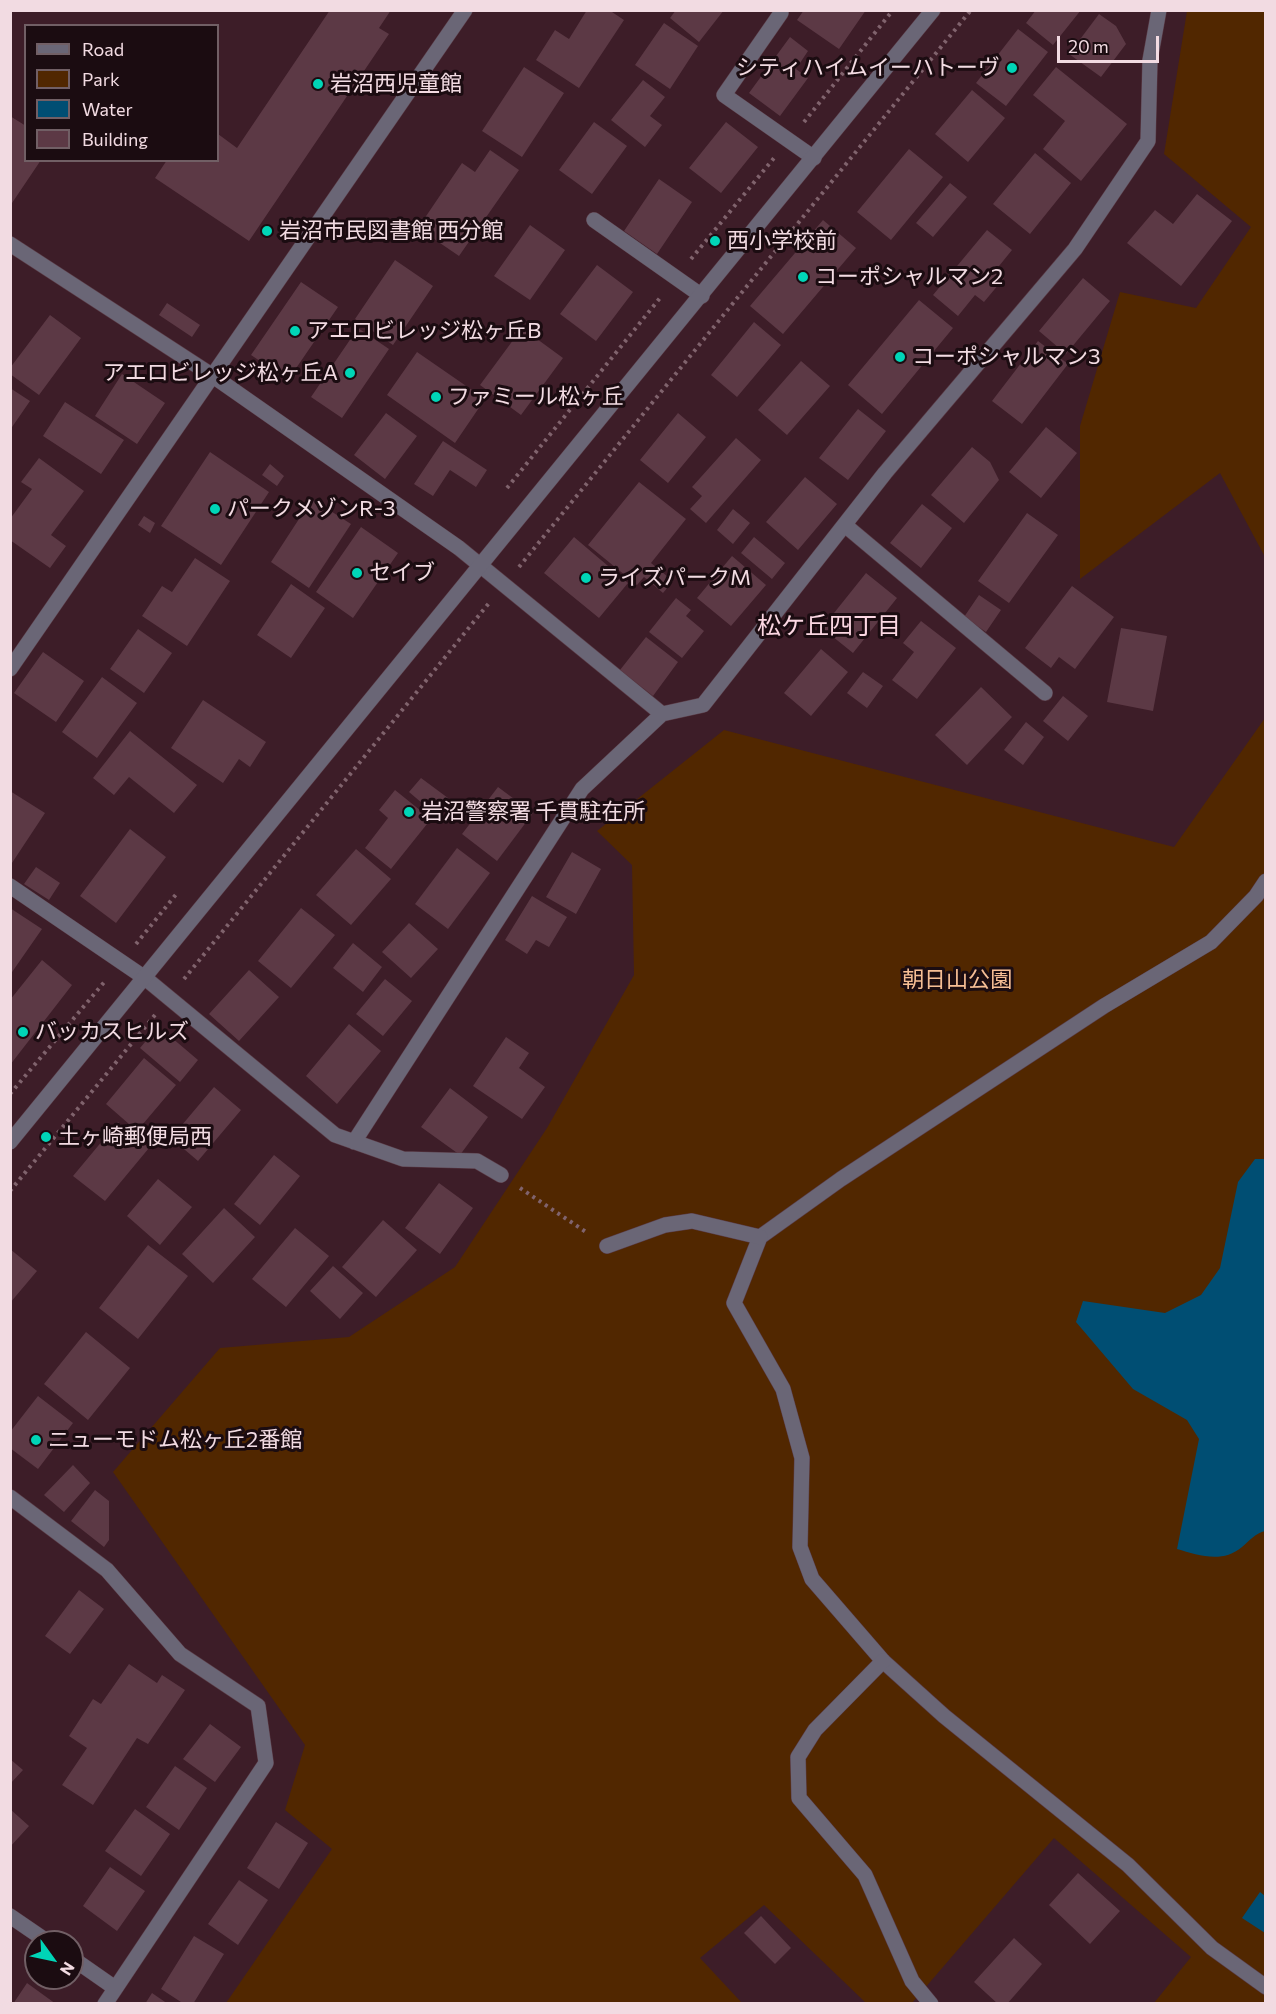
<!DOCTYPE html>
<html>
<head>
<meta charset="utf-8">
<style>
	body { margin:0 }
	#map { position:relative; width:1276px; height:2014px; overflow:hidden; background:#3d1d28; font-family:Commissioner,sans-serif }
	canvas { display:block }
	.frame { position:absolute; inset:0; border:12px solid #f2dbe2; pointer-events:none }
	.legend { position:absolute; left:24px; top:24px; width:195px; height:138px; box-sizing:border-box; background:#1b0c11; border:2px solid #715f65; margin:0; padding:8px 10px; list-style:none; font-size:18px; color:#f2dbe2 }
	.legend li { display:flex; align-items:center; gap:12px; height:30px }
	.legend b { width:30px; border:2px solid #715f65 }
	.north { position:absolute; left:24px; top:1930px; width:60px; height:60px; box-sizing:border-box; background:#1b0c11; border:2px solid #715f65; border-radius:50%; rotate:123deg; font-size:16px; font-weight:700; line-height:24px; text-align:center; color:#f2dbe2 }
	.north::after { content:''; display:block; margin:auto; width:21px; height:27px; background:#00d5b7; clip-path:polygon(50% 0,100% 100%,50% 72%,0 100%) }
	.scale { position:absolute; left:1057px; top:36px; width:102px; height:27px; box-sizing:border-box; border:3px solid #f2dbe2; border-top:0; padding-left:8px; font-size:18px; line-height:21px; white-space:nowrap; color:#f2dbe2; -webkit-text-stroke:4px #1b0c11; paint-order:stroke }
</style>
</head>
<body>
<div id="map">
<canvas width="1276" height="2014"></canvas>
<div class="frame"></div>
<ul class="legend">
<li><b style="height:8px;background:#6a6676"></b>Road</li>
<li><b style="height:16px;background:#512700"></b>Park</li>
<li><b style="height:16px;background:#004e73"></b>Water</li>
<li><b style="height:16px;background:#5c3945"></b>Building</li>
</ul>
<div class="north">N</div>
<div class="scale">20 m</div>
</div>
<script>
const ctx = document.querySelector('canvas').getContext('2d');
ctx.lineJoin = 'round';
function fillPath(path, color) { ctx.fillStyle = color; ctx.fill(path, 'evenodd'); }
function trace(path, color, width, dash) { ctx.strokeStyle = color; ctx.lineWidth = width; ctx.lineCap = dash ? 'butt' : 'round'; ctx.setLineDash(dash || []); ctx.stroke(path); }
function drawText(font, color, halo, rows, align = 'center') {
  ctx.font = font + ' Commissioner,"Noto Sans JP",sans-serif'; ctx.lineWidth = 6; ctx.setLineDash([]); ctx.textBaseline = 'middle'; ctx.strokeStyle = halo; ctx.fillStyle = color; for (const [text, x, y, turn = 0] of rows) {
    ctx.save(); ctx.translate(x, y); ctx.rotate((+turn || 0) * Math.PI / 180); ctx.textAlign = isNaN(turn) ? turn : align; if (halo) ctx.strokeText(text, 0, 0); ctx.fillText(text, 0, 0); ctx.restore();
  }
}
fillPath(new Path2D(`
	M1187,11H1265V557L1220,473L1080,579V426L1120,292L1196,308L1251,227L1164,154Z
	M1265,718V2003H1154L1191,1957L1054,1838L912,2003H866L764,1905L700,1958L742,2003H226L332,1849L285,1810L305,1745L113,1472L220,1348L349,1337L455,1267L547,1128L634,975L632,865L597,831L724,730L1174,847Z`), '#512700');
fillPath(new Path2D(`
	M1255,1159H1266L1265,1531C1256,1533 1249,1541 1242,1547C1222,1564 1198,1555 1177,1549L1199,1439L1187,1420L1133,1389L1076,1322L1083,1301L1165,1313L1201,1295L1220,1268L1238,1182Z
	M1260,1892L1265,1896V1933L1242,1918Z`), '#004e73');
fillPath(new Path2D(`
	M330,10H391L379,28L389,34L249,241L155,178L167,160H218V134L237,148Z
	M587,10H609L624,20L579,88L536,60L555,30L569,39Z
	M676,10H724L699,42L670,18Z
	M804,10H866L839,49L797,20Z
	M1036,10H1081L1053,45L1026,23Z
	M1099,14L1116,26L1126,44L1101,77L1069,54Z
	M664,23L698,46L670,89L635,65Z
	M1018,29L1048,52L1006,106L976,83Z
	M790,37L808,51L796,69L808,78L780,116L749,93Z
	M524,67L564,93L522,157L482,131Z
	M1056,67L1127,124L1081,181L1043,149L1065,121L1033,95Z
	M643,80L665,97L650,116L662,125L645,147L611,120Z
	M972,90L1005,118L968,162L935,134Z
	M10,116L26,126V160H41L10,206Z
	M594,122L627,146L592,194L559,170Z
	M726,122L758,147L721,193L689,168Z
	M909,149L943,177L891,240L857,212Z
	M490,150L519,170L459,256L418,228L462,163L475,172Z
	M1035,153L1071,183L1030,234L993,204Z
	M659,179L692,202L657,254L624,231Z
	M950,183L967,197L933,237L916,223Z
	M1197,194L1232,221L1181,286L1127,243L1155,210L1173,224Z
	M823,220L856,248L783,334L750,306Z
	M530,225L565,250L530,300L494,276Z
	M987,230L1012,250L995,271L1004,278L984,302L975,295L958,316L933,295Z
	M395,260L433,286L393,345L355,319Z
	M597,265L633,292L596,341L560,314Z
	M1083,278L1110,301L1066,354L1039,331Z
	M301,282L338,307L288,380L251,355Z
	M919,300L953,328L882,414L848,385Z
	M167,303L200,325L192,337L159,315Z
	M50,315L81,338L39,395L10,374V368Z
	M754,322L781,345L737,397L711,375Z
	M358,328L389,349L342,418L311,397Z
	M522,328L563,358L521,415L480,385Z
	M1038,341L1068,364L1022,424L992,401Z
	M417,352L485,399L455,443L387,395Z
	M801,361L830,386L787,435L758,410Z
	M122,374L165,403L137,444L95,416Z
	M10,388L30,401L10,430Z
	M65,402L124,440L101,474L43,436Z
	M858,409L886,431L848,480L819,458Z
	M386,413L417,436L385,479L354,455Z
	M678,413L706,437L668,483L640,460Z
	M1046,427L1077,453L1041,498L1009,472Z
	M736,438L761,460L706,523L690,509L702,496L692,487Z
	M443,441L487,470L476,487L450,470L433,496L414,484Z
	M972,447L990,462L999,480L964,523L931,495Z
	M210,452L269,492L221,565L161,526Z
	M39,458L84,491L51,535L66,546L50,568L10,540V519L32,489L21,482Z
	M270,464L284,476L277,486L262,475Z
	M805,477L837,504L798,550L766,522Z
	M639,482L686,519L651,563L673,581L663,593L644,577L637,585L588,545Z
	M312,499L351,524L309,588L271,562Z
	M922,504L952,528L921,568L890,543Z
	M733,509L750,523L733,544L717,530Z
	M1027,513L1058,535L1009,603L978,581Z
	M144,516L155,523L150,533L138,525Z
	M361,527L398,553L353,618L316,592Z
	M574,537L628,583L599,618L544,573Z
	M754,537L785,563L772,579L741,553Z
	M732,556L766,585L731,626L697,598Z
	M195,558L230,581L187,646L142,616L162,586L172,592Z
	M866,573L897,598L853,653L822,628Z
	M291,584L325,608L291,658L257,635Z
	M1072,586L1114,617L1075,669L1059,657L1051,668L1025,648Z
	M979,595L1001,610L986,632L964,617Z
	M676,598L691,610L686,616L704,631L682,658L649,632Z
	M921,621L956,648L917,699L892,680L914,652L903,643Z
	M1121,628L1167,636L1153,711L1107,702Z
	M138,629L172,653L144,693L110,669Z
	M646,637L678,662L653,696L620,670Z
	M821,649L848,672L811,716L784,693Z
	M43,652L84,681L56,722L14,693Z
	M863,672L883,686L867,708L847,693Z
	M102,677L137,703L97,758L62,732Z
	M981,687L1012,717L967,765L935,735Z
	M1063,696L1088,716L1068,741L1043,721Z
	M203,700L266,742L250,767L239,759L223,783L171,748Z
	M1026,722L1044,737L1023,765L1004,750Z
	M130,731L197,785L174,813L129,777L114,795L93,778Z
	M421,778L448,798L436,815L409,792Z
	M498,787L533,813L497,861L462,834Z
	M395,790L431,819L391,869L365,848L388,818L379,810Z
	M10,791L45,813L10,866Z
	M130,829L166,857L116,923L80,896Z
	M457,848L490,873L448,929L415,904Z
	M356,849L391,879L351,925L316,895Z
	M572,852L601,869L576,914L546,897Z
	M36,867L60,883L49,900L24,884Z
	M532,896L567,917L549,947L536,940L527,954L505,940Z
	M10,908L42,929L10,975Z
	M301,908L335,935L291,988L258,961Z
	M409,923L438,949L411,978L382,952Z
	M353,943L382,967L363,992L333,968Z
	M42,960L72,985L10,1065V1000Z
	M249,970L279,997L239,1041L209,1014Z
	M385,979L412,1001L383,1036L356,1014Z
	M349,1024L381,1051L337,1104L306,1076Z
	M165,1032L198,1060L180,1082L140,1048L150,1036Z
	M506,1037L529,1053L519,1068L545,1087L522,1119L473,1086Z
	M144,1058L176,1085L137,1131L106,1104Z
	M214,1087L241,1110L198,1161L171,1138Z
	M450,1088L488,1117L460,1155L421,1127Z
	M118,1122L149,1148L105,1201L73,1176Z
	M274,1155L300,1176L260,1225L234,1204Z
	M158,1179L192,1207L160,1245L127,1216Z
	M439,1183L473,1208L440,1254L405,1228Z
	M224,1208L255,1237L213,1283L182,1254Z
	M383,1220L417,1250L376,1297L342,1267Z
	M295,1228L329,1256L286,1307L252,1279Z
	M148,1245L188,1276L138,1339L99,1308Z
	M10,1249L37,1271L10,1303Z
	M333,1266L363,1293L340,1319L310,1291Z
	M86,1332L130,1368L88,1420L44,1384Z
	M38,1396L73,1423L38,1469L10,1448V1432Z
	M73,1465L90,1483L64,1512L44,1495Z
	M95,1490L109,1501V1540L104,1547L71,1521Z
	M79,1590L104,1609L70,1654L45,1636Z
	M129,1664L157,1683L162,1675L185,1690L148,1744L137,1738L93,1805L62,1785L87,1748L69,1736L93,1699L101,1704Z
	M210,1724L241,1747L215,1782L183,1759Z
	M10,1759L23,1770L10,1784Z
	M175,1766L207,1788L179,1830L146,1807Z
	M10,1809L29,1826L10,1847Z
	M135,1809L170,1834L141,1876L105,1851Z
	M276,1822L308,1843L279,1889L247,1868Z
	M110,1867L145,1891L117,1931L83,1906Z
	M1078,1873L1120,1911L1090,1944L1049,1905Z
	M239,1880L268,1900L238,1945L208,1924Z
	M761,1916L791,1948L775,1964L744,1933Z
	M194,1936L224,1954L193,2004H184L161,1989Z
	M1014,1938L1042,1964L1007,2004H998L974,1982Z
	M27,1983L56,2004H13Z
	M152,1993L168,2004H145Z`), '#5c3945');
const service = new Path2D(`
	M1266,881L1256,896L1211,942L1104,1006L841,1179L760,1237L734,1303L783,1389L802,1458L800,1547L812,1579L883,1661L944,1716L1128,1865L1212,1948L1266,1987`);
const minor = new Path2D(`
	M781,13L724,95L814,158
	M594,220L702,296
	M10,244L213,376L459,548L662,714
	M846,526L1045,693
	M10,669L465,10
	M10,886L145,978L335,1135L403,1159L477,1161L501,1175
	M354,1142L582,789L662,714L703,705L885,473L1075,249L1148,141L1150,60L1159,10
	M607,1246L665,1225L692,1221L760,1237
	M10,1497L107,1570L180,1654L258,1706L266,1763L105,2004
	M883,1661L815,1730L798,1757L799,1798L865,1875L912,1981L931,2004
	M10,1916L48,1942
	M72,1958L115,1988`);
const tertiary = new Path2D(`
	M10,1142L933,10`);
trace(service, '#5a3b46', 16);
trace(minor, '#5a3b46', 16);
trace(tertiary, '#5a3b46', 16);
trace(new Path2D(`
	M804,122L893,10
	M691,259L774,158
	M507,488L660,298
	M519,567L971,10
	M136,944L178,892
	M184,979L489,603
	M10,1094L106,980
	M520,1188L586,1232
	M10,1191L155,1015`), '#80636d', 4, [3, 4.5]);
trace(service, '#6a6676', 15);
trace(minor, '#6a6676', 15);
trace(tertiary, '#6a6676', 15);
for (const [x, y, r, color] of [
	[1012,68,6,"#00d5b7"],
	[318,84,6,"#00d5b7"],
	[267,231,6,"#00d5b7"],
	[715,241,6,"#00d5b7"],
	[803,277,6,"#00d5b7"],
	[295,331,6,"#00d5b7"],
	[900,357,6,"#00d5b7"],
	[350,373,6,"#00d5b7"],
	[436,397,6,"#00d5b7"],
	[215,509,6,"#00d5b7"],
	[357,573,6,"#00d5b7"],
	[586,578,6,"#00d5b7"],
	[409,812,6,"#00d5b7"],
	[23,1032,6,"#00d5b7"],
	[46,1137,6,"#00d5b7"],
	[36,1440,6,"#00d5b7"]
]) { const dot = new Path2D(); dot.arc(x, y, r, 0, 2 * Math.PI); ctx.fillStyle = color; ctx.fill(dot); trace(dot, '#1b0c11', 2); }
drawText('22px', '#f2dbe2', '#1b0c11', [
	["シティハイムイーハトーヴ",1000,68,"right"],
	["岩沼西児童館",330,84],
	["岩沼市民図書館 西分館",279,231],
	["西小学校前",727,241],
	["コーポシャルマン2",815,277],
	["アエロビレッジ松ヶ丘B",307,331],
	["コーポシャルマン3",912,357],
	["アエロビレッジ松ヶ丘A",338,373,"right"],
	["ファミール松ヶ丘",448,397],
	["パークメゾンR-3",227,509],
	["セイブ",369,573],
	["ライズパークM",598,578],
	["岩沼警察署 千貫駐在所",421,812],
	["バッカスヒルズ",35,1032],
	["土ヶ崎郵便局西",58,1137],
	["ニューモドム松ヶ丘2番館",48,1440]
], 'left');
drawText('22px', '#f6be94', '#1b0c11', [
	["朝日山公園",957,980]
]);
drawText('24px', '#fbd7e2', '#1b0c11', [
	["松ケ丘四丁目",829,626]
]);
</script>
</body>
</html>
